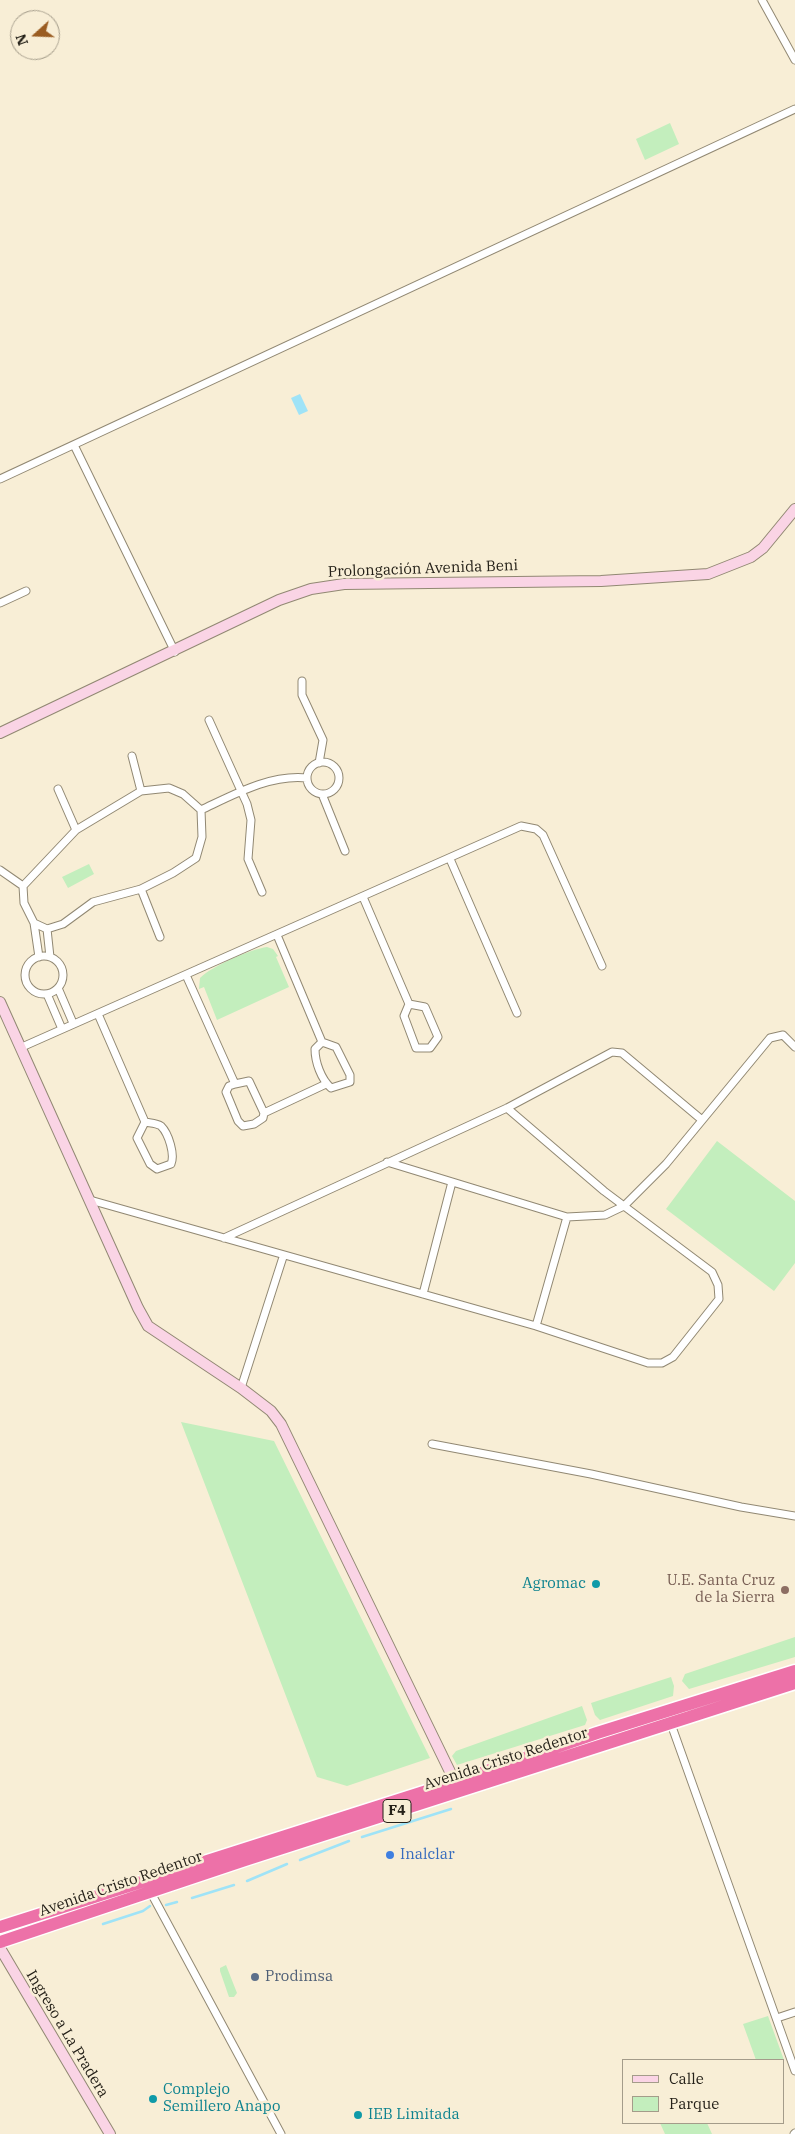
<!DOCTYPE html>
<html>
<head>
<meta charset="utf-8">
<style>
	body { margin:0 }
	#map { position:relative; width:795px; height:2134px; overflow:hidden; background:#f8eed6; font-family:"IBM Plex Serif",serif }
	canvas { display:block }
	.legend { position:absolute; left:622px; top:2059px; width:162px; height:65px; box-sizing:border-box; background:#f8eed6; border:1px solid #a49c8a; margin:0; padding:6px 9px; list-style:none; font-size:15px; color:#252119 }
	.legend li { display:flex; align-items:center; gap:10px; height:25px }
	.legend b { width:25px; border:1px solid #a49c8a }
	.north { position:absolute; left:10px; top:10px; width:50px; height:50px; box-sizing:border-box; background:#f8eed6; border:1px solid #a49c8a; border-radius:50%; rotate:250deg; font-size:14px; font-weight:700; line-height:20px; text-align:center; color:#252119 }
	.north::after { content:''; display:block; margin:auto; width:18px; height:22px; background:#9a5c21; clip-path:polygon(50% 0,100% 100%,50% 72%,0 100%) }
</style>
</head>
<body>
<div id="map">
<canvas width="795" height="2134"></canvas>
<ul class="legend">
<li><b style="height:6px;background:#fad4e5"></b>Calle</li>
<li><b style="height:14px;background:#c3eebd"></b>Parque</li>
</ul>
<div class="north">N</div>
</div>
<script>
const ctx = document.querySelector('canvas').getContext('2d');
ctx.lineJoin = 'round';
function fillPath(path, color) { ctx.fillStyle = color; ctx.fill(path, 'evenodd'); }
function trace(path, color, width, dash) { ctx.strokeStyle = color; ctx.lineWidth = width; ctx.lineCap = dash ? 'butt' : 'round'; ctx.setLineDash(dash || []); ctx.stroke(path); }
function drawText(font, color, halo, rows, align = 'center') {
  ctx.font = font + ' "IBM Plex Serif",serif'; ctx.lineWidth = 5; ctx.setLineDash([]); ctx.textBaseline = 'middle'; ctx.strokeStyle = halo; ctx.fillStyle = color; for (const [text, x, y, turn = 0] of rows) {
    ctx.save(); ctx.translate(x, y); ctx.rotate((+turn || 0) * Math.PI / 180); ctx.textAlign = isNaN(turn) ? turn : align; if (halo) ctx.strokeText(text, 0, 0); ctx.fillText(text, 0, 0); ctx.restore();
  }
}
fillPath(new Path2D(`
	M670,123L679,144L645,160L636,139Z
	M89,864L94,874L68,888L62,877Z
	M267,947L273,949L278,956L276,957L289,987L217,1020L204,987L199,989L200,978C212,966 251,949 267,947Z
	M717,1141L795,1201V1263L774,1291L666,1209Z
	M181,1422L274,1441L430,1758L347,1786L317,1777Z
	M795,1637V1657L689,1689L682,1681L685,1674Z
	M671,1677L674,1686L673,1696L600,1720L595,1715L591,1703Z
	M582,1706L587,1720L585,1725L457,1765L452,1756L456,1751Z
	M226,1965L237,1993L234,1997H229L220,1971V1968Z
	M768,2016L784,2060H756L743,2024Z
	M660,2123H707L712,2134H665Z`), '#c3eebd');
fillPath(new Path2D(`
	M300,394L308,411L299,415L291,398Z`), '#9fe3f7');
trace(new Path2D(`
	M362,1837L451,1809
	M300,1860L349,1841
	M247,1881L287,1864
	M192,1898L234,1885
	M166,1905L177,1902
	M103,1924L143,1911L150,1906`), '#9fe3f7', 2.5);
const street = new Path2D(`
	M762,0L795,60
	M74,445L175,652
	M0,479L795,109
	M0,603L26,591
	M302,681V695L323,740L319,763
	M209,720L247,804L251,820L248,859L262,892
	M132,756L141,791
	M307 778a16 16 0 1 1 32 0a16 16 0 1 1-32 0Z
	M58,789L76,830
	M322,794L345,851
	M450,859L517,1013
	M0,870L23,886
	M141,889L160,937
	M363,897L409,1004L404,1016L416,1048H430L438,1037L425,1007L409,1004
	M34,923L47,929L63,924L93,902L141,889L173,873L196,858L202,837L201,810
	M47,929L50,957
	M277,935L322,1042L336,1047L350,1075V1082L331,1088C321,1079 315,1062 315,1049L322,1042
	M25 975a19 19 0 1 1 38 0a19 19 0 1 1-38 0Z
	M39,957L34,923L24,903L23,886L76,830L141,791L169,788L183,794L201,810C233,795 270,774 307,778
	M186,975L235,1084L229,1086L226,1092L238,1121L243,1126L254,1124L263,1118L264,1113L249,1081L235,1084
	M58,988L73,1023
	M47,994L62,1029
	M98,1014L145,1122L137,1138L150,1164L157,1169L171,1164C175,1155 169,1134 161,1126C157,1123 150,1123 145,1122
	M22,1047L521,826L536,829L543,835L602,966
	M264,1113L326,1084
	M387,1162L567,1217L605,1215L624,1206L666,1164L770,1038L783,1035L795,1047
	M90,1200L536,1326L648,1363H662L673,1357L719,1299L718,1285L712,1272L604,1191L507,1108
	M224,1238L507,1108L612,1052L622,1053L702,1120
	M423,1294L452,1182
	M536,1326L567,1217
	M241,1388L283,1257
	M432,1444L591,1474L741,1507L795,1516
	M671,1724L795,2071
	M150,1891L281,2134
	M777,2018L795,2012
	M794,2134L795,2133`);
const secondary = new Path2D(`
	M0,733L279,600L311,589L344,584L601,581L708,574L751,557L763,548L795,509
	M0,1002L138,1308L148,1326L241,1388L271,1411L281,1424L455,1782
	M0,1948L110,2134`);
const highway = new Path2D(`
	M0,1927L455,1782L597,1733L795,1671
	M0,1942L245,1860L795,1683`);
trace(street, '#918873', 9);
trace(secondary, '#918873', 12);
trace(highway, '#fff', 15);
trace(street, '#fff', 7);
trace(secondary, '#fad4e5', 10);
trace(highway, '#ed71a8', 12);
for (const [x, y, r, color] of [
	[596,1584,5,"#0f9aa8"],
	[785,1590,5,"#8d6e63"],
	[390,1855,5,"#3f7fe0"],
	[255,1977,5,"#5c6f8a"],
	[153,2099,5,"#0f9aa8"],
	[358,2115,5,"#0f9aa8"]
]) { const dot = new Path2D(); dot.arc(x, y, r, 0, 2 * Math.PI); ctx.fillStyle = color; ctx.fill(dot); trace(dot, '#f8eed6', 2); }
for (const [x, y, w] of [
	[397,1811,28]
]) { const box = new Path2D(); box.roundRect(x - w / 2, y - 11.5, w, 23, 4); ctx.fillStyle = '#f8eed6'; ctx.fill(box); trace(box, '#252119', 1); }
drawText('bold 14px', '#252119', null, [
	["F4",397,1811]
]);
drawText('15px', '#252119', '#f8eed6', [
	["Prolongación Avenida Beni",423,569,-2],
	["Avenida Cristo Redentor",506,1759,-18],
	["Avenida Cristo Redentor",121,1884,-19],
	["Ingreso a La Pradera",67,2034,59]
]);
drawText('15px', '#785e54', '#f8eed6', [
	["U.E. Santa Cruz",775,1581],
	["de la Sierra",775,1598]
], 'right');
drawText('15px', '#0d838f', '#f8eed6', [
	["Agromac",586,1584,"right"],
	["Complejo",163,2090],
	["Semillero Anapo",163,2107],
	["IEB Limitada",368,2115]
], 'left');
drawText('15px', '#366cbe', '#f8eed6', [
	["Inalclar",400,1855]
], 'left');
drawText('15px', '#4e5e75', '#f8eed6', [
	["Prodimsa",265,1977]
], 'left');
</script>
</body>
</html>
